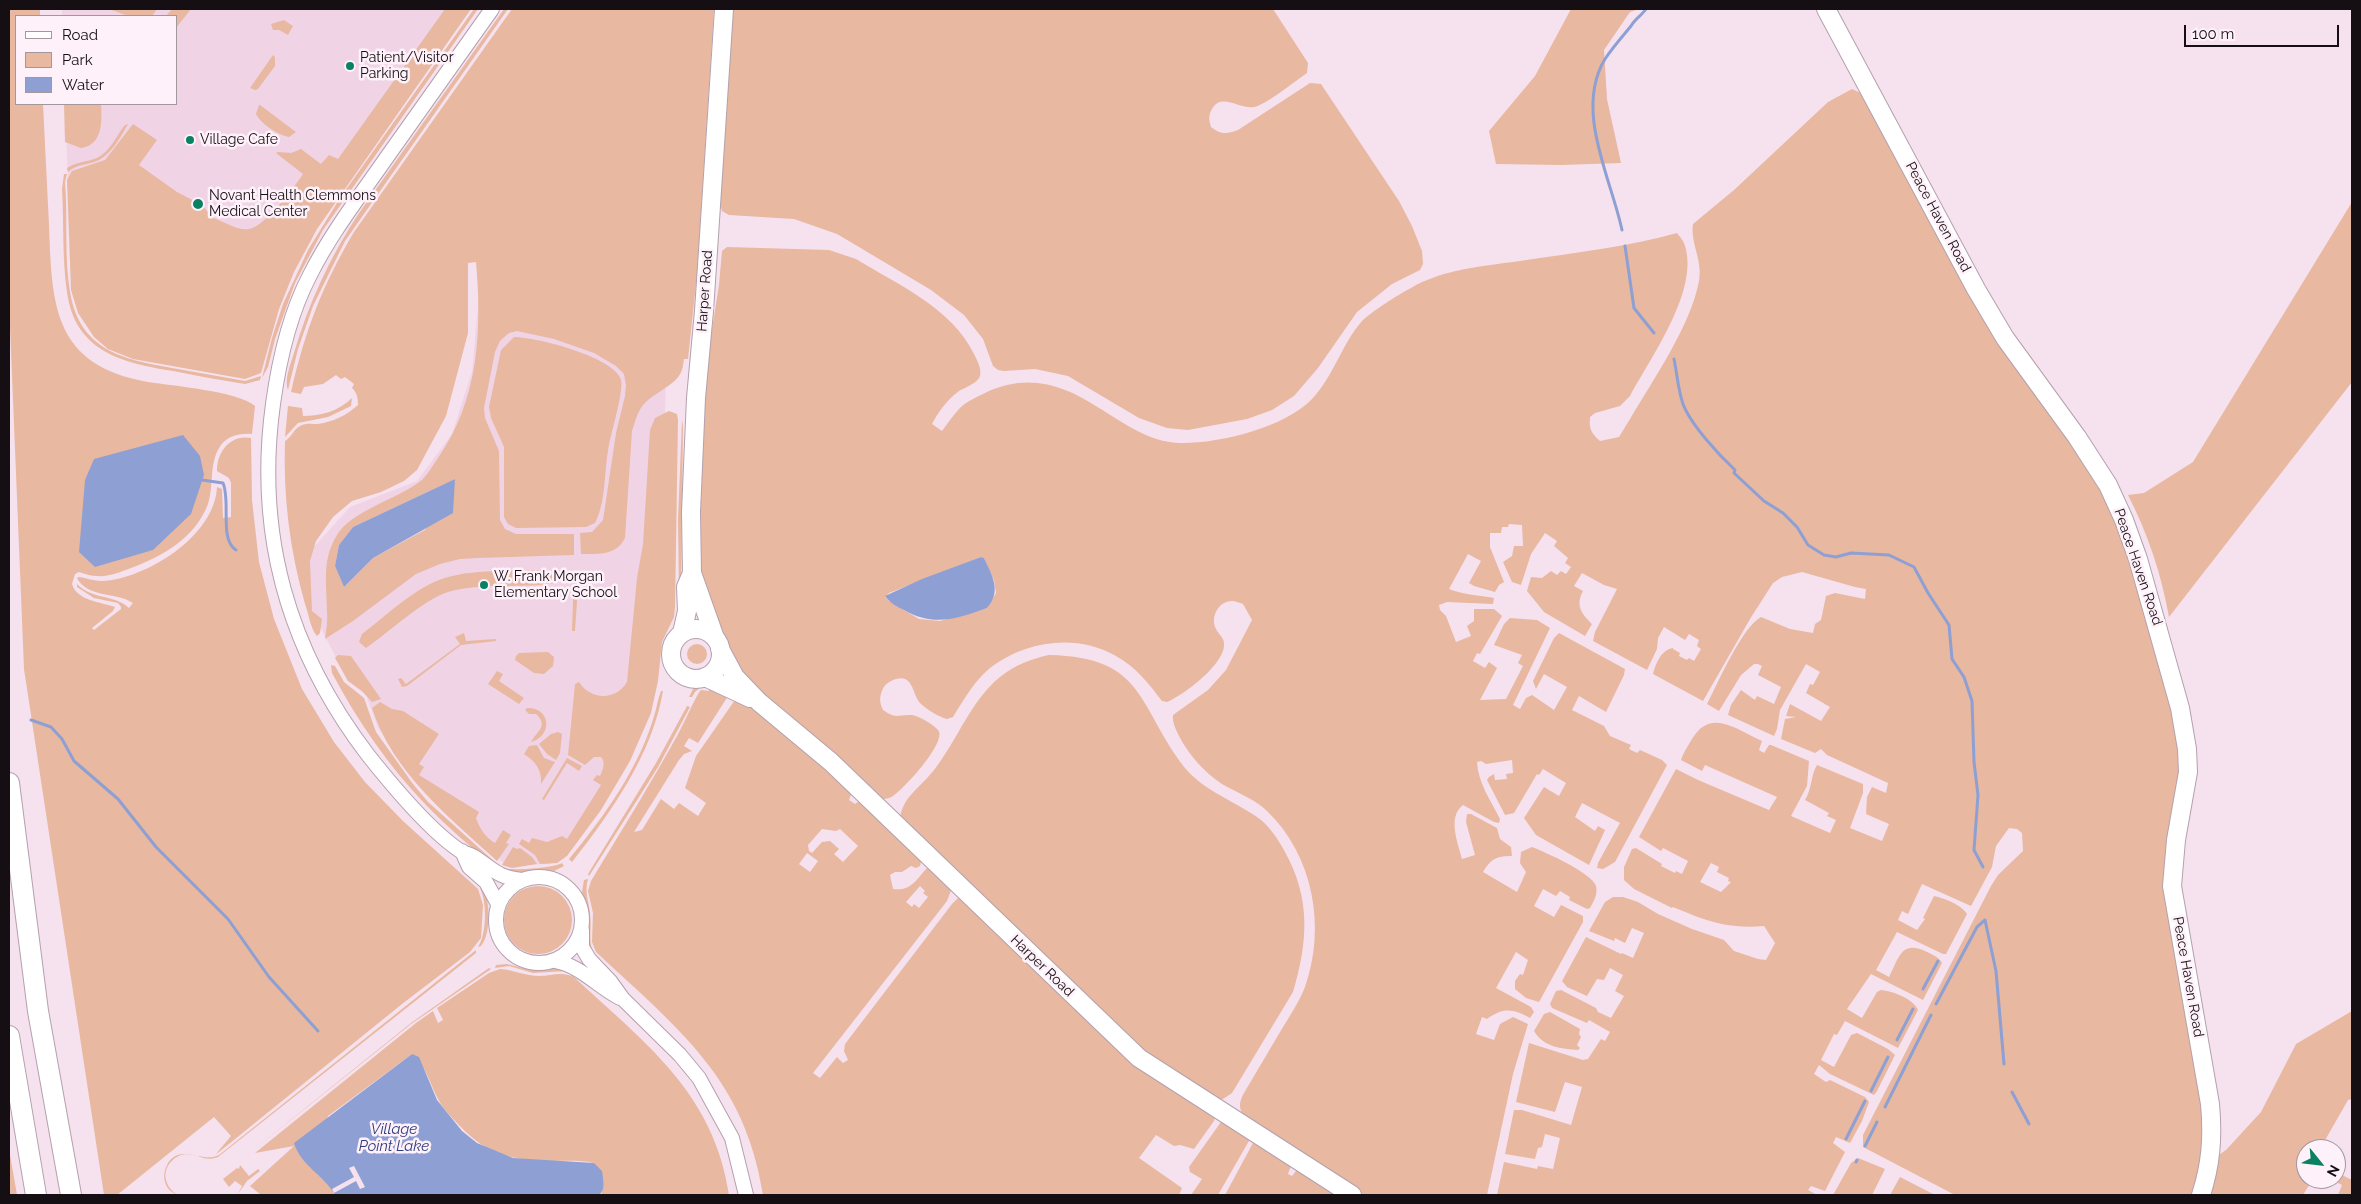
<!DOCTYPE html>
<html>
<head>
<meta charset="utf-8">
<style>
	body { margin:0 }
	#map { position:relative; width:2361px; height:1204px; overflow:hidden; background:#f6e1ef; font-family:Raleway,sans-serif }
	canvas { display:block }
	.frame { position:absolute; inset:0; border:10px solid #150f13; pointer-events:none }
	.legend { position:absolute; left:15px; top:15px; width:162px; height:90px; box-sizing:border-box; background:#fef1f9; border:1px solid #a1979d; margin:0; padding:6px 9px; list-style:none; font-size:15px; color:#150f13 }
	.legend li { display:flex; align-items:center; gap:10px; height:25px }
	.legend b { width:25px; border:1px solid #a1979d }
	.north { position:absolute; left:2296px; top:1139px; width:50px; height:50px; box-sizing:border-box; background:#fef1f9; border:1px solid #a1979d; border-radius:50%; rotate:119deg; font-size:14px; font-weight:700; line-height:20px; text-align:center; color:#150f13 }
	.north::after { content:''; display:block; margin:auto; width:18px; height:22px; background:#088262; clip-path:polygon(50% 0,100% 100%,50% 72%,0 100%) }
	.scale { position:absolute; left:2184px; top:25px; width:155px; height:22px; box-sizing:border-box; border:2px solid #150f13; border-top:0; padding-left:6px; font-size:15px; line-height:18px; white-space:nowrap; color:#150f13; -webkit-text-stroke:4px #fef1f9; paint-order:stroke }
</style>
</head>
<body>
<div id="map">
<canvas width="2361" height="1204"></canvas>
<div class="frame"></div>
<ul class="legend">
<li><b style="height:6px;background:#fff"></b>Road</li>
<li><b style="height:14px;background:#e8b8a1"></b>Park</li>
<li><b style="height:14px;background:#8ea0d3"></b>Water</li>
</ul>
<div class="north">N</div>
<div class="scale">100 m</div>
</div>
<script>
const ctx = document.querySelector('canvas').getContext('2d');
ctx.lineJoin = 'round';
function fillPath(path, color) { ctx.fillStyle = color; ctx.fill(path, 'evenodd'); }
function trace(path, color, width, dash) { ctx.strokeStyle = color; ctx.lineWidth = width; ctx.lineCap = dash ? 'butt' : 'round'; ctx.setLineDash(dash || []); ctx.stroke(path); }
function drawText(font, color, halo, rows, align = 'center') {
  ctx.font = font + ' Raleway,sans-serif'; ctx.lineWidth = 5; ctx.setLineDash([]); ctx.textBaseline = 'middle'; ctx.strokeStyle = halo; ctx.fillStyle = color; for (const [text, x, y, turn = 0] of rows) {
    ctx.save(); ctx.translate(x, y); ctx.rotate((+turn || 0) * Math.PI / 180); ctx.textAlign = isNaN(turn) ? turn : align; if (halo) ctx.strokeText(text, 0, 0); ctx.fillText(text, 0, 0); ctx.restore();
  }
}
fillPath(new Path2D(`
	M62,9H467L309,228L286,276L68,181L65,104H176V16H62Z
	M479,296L666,374L660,613L639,710L595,801L550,864L506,865L450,817L378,728L366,695L348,681L312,611L303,559L350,507L417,481L452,434L472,372Z`), '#f0d4e6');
fillPath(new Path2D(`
	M9,9H40V16H16V104H43C45,144 47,185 49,225C52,306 53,365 148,382C173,386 237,391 255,406L252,434C239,433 226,436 219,448C209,465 214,486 208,504C195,538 163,556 131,568C120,572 109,577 97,576C91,576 85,574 79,572L75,574L72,584C77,601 101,602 115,607L113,611L92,628L94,630L121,609V607L118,603L94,598L77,587V584C92,600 114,594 129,608L133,603C117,592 87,598 77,578L79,577C86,578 94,581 102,581C146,579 215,536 217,487L222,489L223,518L231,517V483L229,478L217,471C217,451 231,434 251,438L252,500L259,562L274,619L302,689L334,742L365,782L403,821L478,889L483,905L481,938L470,952L402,1004L219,1152L216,1154L231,1136L214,1117L117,1195H104L24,669L9,302Z
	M109,9H157L152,16H128Z
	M172,9H191L176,28V16H166Z
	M445,9H471L317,229L294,272L279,309L261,373L245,379L133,359L108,349L94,337L78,313L71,290L67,180L72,171L105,160L133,124L157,140L139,165L177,192L202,205L213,218C223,221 238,231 249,229C264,227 294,188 303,174L276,153L278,152L291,153L301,149L321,164L329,155L338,159Z
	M474,9H478L323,230L295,283L275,339L268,367L262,378L272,338L283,304L308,250L340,198Z
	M504,9H508L345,241L313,306L298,349L288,390C284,380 291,363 294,353C309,302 330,257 359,213Z
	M512,9H714L697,274L688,359H684C683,364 683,370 680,374C675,385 652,394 643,405C637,413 635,422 632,431L625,538C616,556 598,554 581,554L580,533L592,532L603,520L616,433L625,396L626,385L624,374L616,366L594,353L554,339L517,331L509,333L500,341L495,352L484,408L485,418L499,451L500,520L505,529L516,534H574V555L478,558L460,559L440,564L416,574L353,621L325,639C326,630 328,621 327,612C327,584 321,561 337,535C351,511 400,498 422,480C428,474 433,465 438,458C479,399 482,331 476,262L468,263V333L446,416L417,470L404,481L381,492L352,501L333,517L316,541L310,561L312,611L322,619L320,633L317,636C310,628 309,614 305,604C290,551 283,497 285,441C292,437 294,428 302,425C307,423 313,424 318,424C333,422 347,415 358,405C358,397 357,393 352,388L354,384L345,377L341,379L336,375L323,384L304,387L301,394L291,392C305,331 322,286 354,232ZM455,479L425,530L373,558L344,587L335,566L339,545L353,527Z
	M730,9H1273L1308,63L1307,73C1295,81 1266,105 1254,107C1240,110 1222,92 1212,109C1208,116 1209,120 1211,127C1221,135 1227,134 1238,130L1310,83L1321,84L1399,201L1412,226L1422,251L1423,264L1420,270L1392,284L1357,312L1318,368L1294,396L1272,410L1247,419L1188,430L1167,428L1139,418L1068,376L1035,369L1004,371L998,370L993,366L983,339L964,315L931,290L864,250L837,234L794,219L729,215L722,211L720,204Z
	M1571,9H1639L1630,12L1604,50L1607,99L1621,163L1561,165L1496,164L1489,131L1535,76Z
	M284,20L293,26L288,35L279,30H273L271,24Z
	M273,55L275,57V66L258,89L255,90L250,88Z
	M1852,89L1865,95L1992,328L2016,368L2091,469L2126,543L2179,734L2182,759L2167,883L2169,921L2207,1125L2195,1195H1955L1863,1147V1135L1991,886L1998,875L2023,851L2022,833L2017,829L2009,828L1996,846L1992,867L1971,906L1922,884L1908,914L1902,911L1898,920L1917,930L1925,919L1923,918L1934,896C1944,898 1962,905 1967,914L1946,954H1943L1897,932L1876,970L1889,977C1899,958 1901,939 1927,952C1933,955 1939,957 1942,963L1923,1000L1871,974L1847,1009L1862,1018L1877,992L1881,990C1892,991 1914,999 1918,1010L1898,1048L1845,1021L1837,1035L1834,1034L1821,1060L1834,1067L1851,1035L1857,1033L1888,1049L1895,1055L1877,1091L1874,1095L1830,1074L1819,1065L1814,1074L1826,1082L1830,1080L1865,1097L1869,1102L1862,1121L1850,1143L1836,1137L1833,1143L1845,1152L1825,1191L1811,1186L1808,1190L1817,1195H1497L1504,1162L1537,1169L1538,1166L1553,1169L1560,1138L1545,1134L1542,1147L1538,1148L1535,1159L1505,1154L1514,1110H1522L1571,1125L1582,1087L1565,1082L1555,1112L1516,1102L1529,1043L1583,1060L1588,1059L1601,1039L1605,1041L1610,1032L1589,1020L1587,1023L1552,1008L1550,1004L1556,991L1561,990L1596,1008L1598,1012L1611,1018L1624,996L1615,991L1623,975L1610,968L1604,980L1597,979L1587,996L1567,987L1562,981L1586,937L1621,954L1622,953L1633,958L1644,933L1632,928L1625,943L1615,938L1614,941L1589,931L1605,902L1613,897H1623L1638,902L1658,914L1692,929L1724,940L1734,951L1758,959L1766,960L1775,943L1764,926C1726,929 1707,921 1673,907L1672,908L1634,889L1624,880V867L1632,849L1636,848L1662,864L1661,866L1675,873L1676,871L1682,874L1688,861L1663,848L1661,851L1639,837L1676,769L1698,780L1769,810L1777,797L1705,765L1702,771L1681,760C1683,753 1688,746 1692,739C1711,707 1737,730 1762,741L1759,750L1764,753L1769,745H1771L1809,761L1807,786L1791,816L1830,833L1836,820L1827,816L1829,813L1805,800C1812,789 1811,774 1817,765L1863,784V793L1850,828L1882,841L1889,824L1866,814L1867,797L1872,787L1886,793L1888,783L1827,755L1821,749L1815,753L1781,739L1785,719L1796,717L1786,716L1790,704L1821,721L1830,707L1806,693L1810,684L1813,685L1820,672L1806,664L1780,710L1777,729L1774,736L1728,715L1731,705L1741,690L1755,700L1757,696L1774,704L1781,687L1758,675L1762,666L1758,664H1754L1741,675L1719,711L1707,704C1718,683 1742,627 1761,617L1790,629L1813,633L1815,624L1821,620L1826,596L1835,593L1865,599L1866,589L1855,587L1802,572L1782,577L1773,583L1750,619L1703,701L1653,674C1656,663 1661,650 1673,648V649L1680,653L1679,656L1687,660L1689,658L1694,661L1701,649L1697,646L1699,640L1689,634L1685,640L1664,627L1658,638L1657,649L1647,670L1593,641L1595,632L1617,589L1604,585L1582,573L1574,586L1583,591C1575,606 1582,614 1592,624L1585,636L1544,612L1527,591L1531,577L1542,578L1551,571L1557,575L1561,571L1566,574L1571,567L1565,563L1568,558L1554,546L1557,541L1545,533L1531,554L1521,585L1512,582L1503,562L1512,556L1514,546H1523L1522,525L1509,524L1508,527H1502L1501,533H1490V547L1504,582L1499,585L1495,592L1474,586L1469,583L1481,561L1468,554L1449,589C1464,595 1479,595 1494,598L1493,604L1447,602L1439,605L1440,610L1446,616L1456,642L1471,636L1467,626L1474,621V609H1494L1502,616L1480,654L1477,653L1473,661L1485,668L1489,662L1497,668L1480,700L1506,699L1523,666L1518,663L1522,655L1494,645L1504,624L1510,618L1537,620L1550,628L1513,705L1520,709L1526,698L1532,695L1554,710L1567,687L1544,674L1536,689L1533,681L1554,638L1559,633L1625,669L1624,675L1606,712L1579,696L1572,710L1604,726L1610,736L1631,745L1629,749L1637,753L1640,750L1662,760L1667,765L1615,862L1603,869L1597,868L1598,863L1620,823L1582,803L1575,817L1595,831L1598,826L1605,830L1589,865L1536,835L1524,818L1544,787L1559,796L1566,783L1543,769L1539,775L1537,774L1514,813L1505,815L1487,780L1489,777L1494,774L1495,780L1507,779L1506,774L1513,773L1512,760L1486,764L1481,761L1477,762C1478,783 1491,801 1500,819L1499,823L1494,822L1463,805C1447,817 1458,843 1462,859L1475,855L1466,822L1467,814H1471L1497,828L1500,839L1511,847L1512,856C1496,856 1491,859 1483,872L1517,892L1526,872L1520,863L1521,852L1532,847C1545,852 1592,873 1596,886C1598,894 1594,901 1590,908L1587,909L1569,900L1570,897L1560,891L1556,896L1543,889L1534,906L1554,917L1561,905L1583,916V922L1539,1002L1526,998L1515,989V981L1520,974L1523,975L1528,960L1516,952L1496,988L1531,1007L1534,1012L1530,1018C1513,1009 1504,1007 1487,1019L1482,1017L1476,1034L1494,1040L1500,1024L1513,1017L1528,1024L1513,1074L1487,1195H1363L1245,1120C1239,1108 1238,1104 1244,1093C1257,1071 1270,1049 1283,1027C1291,1014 1299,1002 1305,987C1326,928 1314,856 1267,811C1255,799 1237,793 1222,784C1205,773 1188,754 1179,736C1176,729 1172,723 1173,715L1208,690L1226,670L1252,620L1243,604C1240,603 1235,601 1232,601C1218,601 1210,618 1216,629C1219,635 1225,638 1224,646C1223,665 1184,695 1167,702L1162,701C1149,684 1136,667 1116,656C1076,633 1025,641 990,668C974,681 963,701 953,717L947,719C939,717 926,709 920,703C912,693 913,674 896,679C889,681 884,685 882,691C879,698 880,704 883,710C896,719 897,715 911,715C918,715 934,725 938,730C948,741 904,789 893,796C889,799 883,799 878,800L793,718L746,680L727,646L703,590L698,548L699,465L707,361L719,285L722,251L727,247L829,250L856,259C898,285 951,307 974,354C977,360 982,369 980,376C978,383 964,388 959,391C948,399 938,412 932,424L942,431C948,423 953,415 960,408C967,401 977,397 985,393C1027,373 1062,384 1099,408C1124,423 1149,442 1179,443C1218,444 1284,428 1312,399C1333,377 1342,344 1362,321C1371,312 1399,294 1411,288C1443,269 1484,266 1520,261C1573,253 1626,247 1677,233C1680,237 1684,241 1685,246C1699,291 1651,357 1630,396L1620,406L1595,413L1590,417C1589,429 1591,433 1600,441L1619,437L1630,419C1653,380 1691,325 1699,281C1703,261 1690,242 1693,224L1734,190L1828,102ZM981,557L984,558L994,580L996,593L987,608L940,621L919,619L889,601L885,597L889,593ZM1711,863L1719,867L1717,872L1729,878L1728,881L1731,882L1721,892L1700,882Z
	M64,104H101C102,121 103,145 81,148L65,142Z
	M259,105H260L296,132L289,137C278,135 261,124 256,114Z
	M128,124C120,138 110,157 94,162C85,165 75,165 68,172L67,168C76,162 87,162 97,158C110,152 116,136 125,125Z
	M64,174H67L65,182C68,218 64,256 70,292C80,353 127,360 178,369C200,373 223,377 245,381L261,376L260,380L245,384C221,380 197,376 173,371C123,363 75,352 67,292C62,258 64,223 62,189Z
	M2352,202V382L2169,617C2161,573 2148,534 2128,495L2144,493L2193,462Z
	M514,337C536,337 615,357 621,380C624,393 610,435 608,451C604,474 606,502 595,523L586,527L516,528L508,524L504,517V447L491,418L489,407L501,350Z
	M352,398L351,406L328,417L298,423L285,437L288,406L302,408L303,416C321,416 339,411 352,398Z
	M669,411L677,414L678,420L675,607L674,617L662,642L658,681L651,713L630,761L601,810L567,856L557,863L540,864L535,855L519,844L522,839L529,843L532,838L547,842L562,836L567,839L601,785L593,780L597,775L600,776C603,769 606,763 601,757H594L585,765L568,755L575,684L579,682C590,700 616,701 627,682L637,578L643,544L650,430L655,418Z
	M682,420L683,426L681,592L679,591L678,519Z
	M545,570L554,573L555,583C520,589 483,582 448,592C423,600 388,633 366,648L359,642L362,634C383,618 406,596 430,584C464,567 508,572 545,570Z
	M579,572L575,631H572L574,573Z
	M464,633L466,641L496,639V641L461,645L407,686L402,687L398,679L401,678L406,684L460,644L455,637Z
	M687 654a10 10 0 1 1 20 0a10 10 0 1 1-20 0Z
	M548,652L554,657L553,666L544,674L534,673L515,660L516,656L519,653Z
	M338,655L351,656L381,699L372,702L362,691L348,681L335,658Z
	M1049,655C1146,657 1137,706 1185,768C1203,790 1234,801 1257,817C1269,825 1278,839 1285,852C1311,899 1308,942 1293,992L1232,1093L1223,1099H1217L1131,1043L900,819C902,797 921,787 934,770C957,741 971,700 1000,677C1015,665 1031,659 1049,655Z
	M331,665L335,666L344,682L364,698L376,732L413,784L428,802L497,864L495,868C472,847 448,828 427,806C389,767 357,720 332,673Z
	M497,671L503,674L499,681L524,698L519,704L488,684Z
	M701,684L730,693L698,743L689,738L684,746L692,751L684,754L679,760L634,832L642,830L661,799L674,809L679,803L698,816L706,803L685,788L696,756L737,697L787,735L852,792L849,800L855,804L861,800L922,858L920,866L916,868L911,866L902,872H895L890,875L893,889C913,892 918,876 930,865L952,888L947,901L813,1073L820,1078L837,1057L843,1063L848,1060L844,1051L845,1044L952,904L958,898L963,897L1216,1114L1214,1121L1194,1149L1180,1145L1174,1146L1156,1135L1139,1158L1182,1188L1179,1195H763C745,1078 677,1028 596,952L592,942L593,913L588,891L591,881C620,833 650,785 677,736C682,728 697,693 701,690L709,691V688L701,687L695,692L692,697H689L694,687ZM822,829L836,831L840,829L858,846L843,862L834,854L839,849L830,841L822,842L812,853L809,851L808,845ZM807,853L818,861L810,872L799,864ZM920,886L925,891L923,893L928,897L919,908L914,904L912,907L906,902Z
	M661,691H663C652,755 611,812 572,862L569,859C604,817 640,767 655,713C657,706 658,698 661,691Z
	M380,702L392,709L403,711L439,734L419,764L424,767L419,775L479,812L476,818C480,829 485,837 495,843L503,830L511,835L506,843L509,844L497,861C448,816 393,773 372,708Z
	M687,706L690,707L658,767L589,876L588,874L656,763Z
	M527,708C551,707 553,736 531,742C537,731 549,726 536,714H529L525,710Z
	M558,732L562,734L560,753L556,760L547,754L539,744L551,734Z
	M537,745L544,758L555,762L541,784C542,770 536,762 524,754L529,746Z
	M567,758L582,766L579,771L567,763L544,800L542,799Z
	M513,847L517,849L520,848L532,857L537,864L512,868L502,865Z
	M562,863L564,866L554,871L531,870L516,874L503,868C512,871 554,868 562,863Z
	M588,879C584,892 589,901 590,914C592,929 588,938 593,953L589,952L586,932L587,918L582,892L584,880Z
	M504 920a34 34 0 1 1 68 0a34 34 0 1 1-68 0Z
	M480,888L484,889C490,903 491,934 481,946L478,947C487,934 487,902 480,888Z
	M476,950V953L218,1157C206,1162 200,1155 188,1154C174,1154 163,1167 166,1180C168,1187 172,1192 178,1195C172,1193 167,1189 165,1182C163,1175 165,1169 168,1163C182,1143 202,1164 219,1155Z
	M507,964L530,970L557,967L566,971L533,973L509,966L495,968L496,965Z
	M489,968L491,969L411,1024L247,1155L411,1023Z
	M500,969C514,970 526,976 539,976C553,976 561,971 574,977C645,1043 714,1093 729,1195H599L602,1193L594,1163C581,1160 566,1161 552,1161C500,1160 481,1151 447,1112C431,1094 430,1069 412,1054L328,1116L313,1169L330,1186L335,1195H261L250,1186L294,1146L255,1153L416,1023L433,1011L438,1023L443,1020L437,1008L489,973Z
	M2352,1011V1099L2348,1100L2320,1149H2306V1179H2313L2303,1195H2207L2216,1157L2226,1150L2261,1112L2296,1044Z
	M1550,1012L1580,1029L1579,1034L1581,1037L1577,1045L1580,1048L1578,1050C1562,1049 1543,1047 1534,1031L1544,1014Z
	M1226,1120L1250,1139L1218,1195H1191L1202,1179L1190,1172L1189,1167L1221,1122Z
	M1257,1141L1292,1163L1288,1174L1292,1176L1299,1167L1342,1195H1225L1253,1143Z
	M9,1149L17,1195H9Z
	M1858,1158L1885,1169L1872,1195H1833L1851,1163Z
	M240,1165L249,1176L258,1169L260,1171L247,1181L238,1194L242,1186L235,1181L229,1187L223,1179L237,1168L239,1169Z
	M2336,1172L2352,1180V1195H2338L2342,1185L2330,1179H2336Z
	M1900,1177L1935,1195H1890Z`), '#e8b8a1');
fillPath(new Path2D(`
	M183,435L200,456L204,475L191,514L153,550L95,567L79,552L85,480L94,459Z
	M455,479L453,513L373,558L344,587L335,566L339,545L353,527Z
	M981,557L984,558C992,575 1002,591 987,608C957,619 933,627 904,610C897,607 890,603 885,596L922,579Z
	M412,1054L419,1057L437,1100L462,1131L477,1143L513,1158L594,1163L602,1171C603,1179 606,1190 599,1195H335C324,1175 301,1166 294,1143Z`), '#8ea0d3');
fillPath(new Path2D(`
	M354,1166L365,1187L360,1189L356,1181L334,1193L332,1189L354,1177L349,1168Z`), '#f6e1ef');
trace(new Path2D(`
	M1622,230C1611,178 1574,110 1605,59C1613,47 1622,37 1631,26C1635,19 1642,15 1646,9
	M1625,246L1634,308L1654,333
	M1674,359C1677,373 1678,390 1683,404C1691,425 1719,455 1735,470L1734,473L1764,501L1783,513L1797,527L1808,545L1824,555L1836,557L1851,553L1889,555L1914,567L1928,593L1949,625L1952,659L1964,677L1972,701L1974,762L1978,795L1974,850L1983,867
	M202,480L223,483C231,501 219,540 236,550
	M31,720L51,727L62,739L74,761L118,799L156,847L228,919L269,977L318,1031
	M1923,989L1938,961
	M1936,1004L1977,927L1985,920L1996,971L2004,1064
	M1897,1040L1913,1009
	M1871,1091L1888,1057
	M2012,1092L2029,1124
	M1885,1107L1931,1015
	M1846,1139L1865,1101
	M1865,1146L1877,1122
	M1856,1162L1857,1160`), '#8ea0d3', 3);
const minor = new Path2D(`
	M492,9C457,58 422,108 387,157C360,196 331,233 310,275C289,315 279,360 273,404C255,535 288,650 368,755C391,784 432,833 462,852C467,854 472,855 476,858C495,871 498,877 522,880
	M462,851L469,867L486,882L498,904
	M496 920a43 43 0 1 1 86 0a43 43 0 1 1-86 0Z
	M582,930V947L589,959L610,981L623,999L680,1055L699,1078L732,1138L746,1195
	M555,961C581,966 597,986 620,998`);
const major = new Path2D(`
	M1826,9L1976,289L2005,338L2077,437L2108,485L2124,520L2138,559L2180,708L2187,749L2188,772L2176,840L2172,886L2210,1104C2213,1137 2211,1164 2201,1195
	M692,573L715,638
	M671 654a25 25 0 1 1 50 0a25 25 0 1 1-50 0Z
	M682,633L687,611L686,587L692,573L691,512L696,398L704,311L724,9
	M720,649L735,677L759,702L831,762L1139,1058L1352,1195
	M705,677L750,698`);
const highway = new Path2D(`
	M9,783L38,1011L71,1195
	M9,1036L36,1195`);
trace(minor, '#b4a1ad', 16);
trace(major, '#b4a1ad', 20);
trace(highway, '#b4a1ad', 22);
trace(minor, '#fff', 14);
trace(major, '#fff', 18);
trace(highway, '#fff', 20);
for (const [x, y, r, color] of [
	[350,66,5,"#088262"],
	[190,140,5,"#088262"],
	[198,204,6,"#088262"],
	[484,585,5,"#088262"]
]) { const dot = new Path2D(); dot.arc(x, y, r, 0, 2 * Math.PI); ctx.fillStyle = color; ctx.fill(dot); trace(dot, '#fef1f9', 2); }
drawText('14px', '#150f13', '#fef1f9', [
	["Patient/Visitor",360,58],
	["Parking",360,74],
	["Village Cafe",200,140],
	["Novant Health Clemmons",209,196],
	["Medical Center",209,212],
	["W. Frank Morgan",494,577],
	["Elementary School",494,593]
], 'left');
drawText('14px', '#150f13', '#fef1f9', [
	["Peace Haven Road",1938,217,62],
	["Harper Road",705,291,-86],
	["Peace Haven Road",2138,567,71],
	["Harper Road",1042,966,44],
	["Peace Haven Road",2188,977,80]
]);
drawText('italic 15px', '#2d3c7b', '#fef1f9', [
	["Village",394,1129],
	["Point Lake",394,1146]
]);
</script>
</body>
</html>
